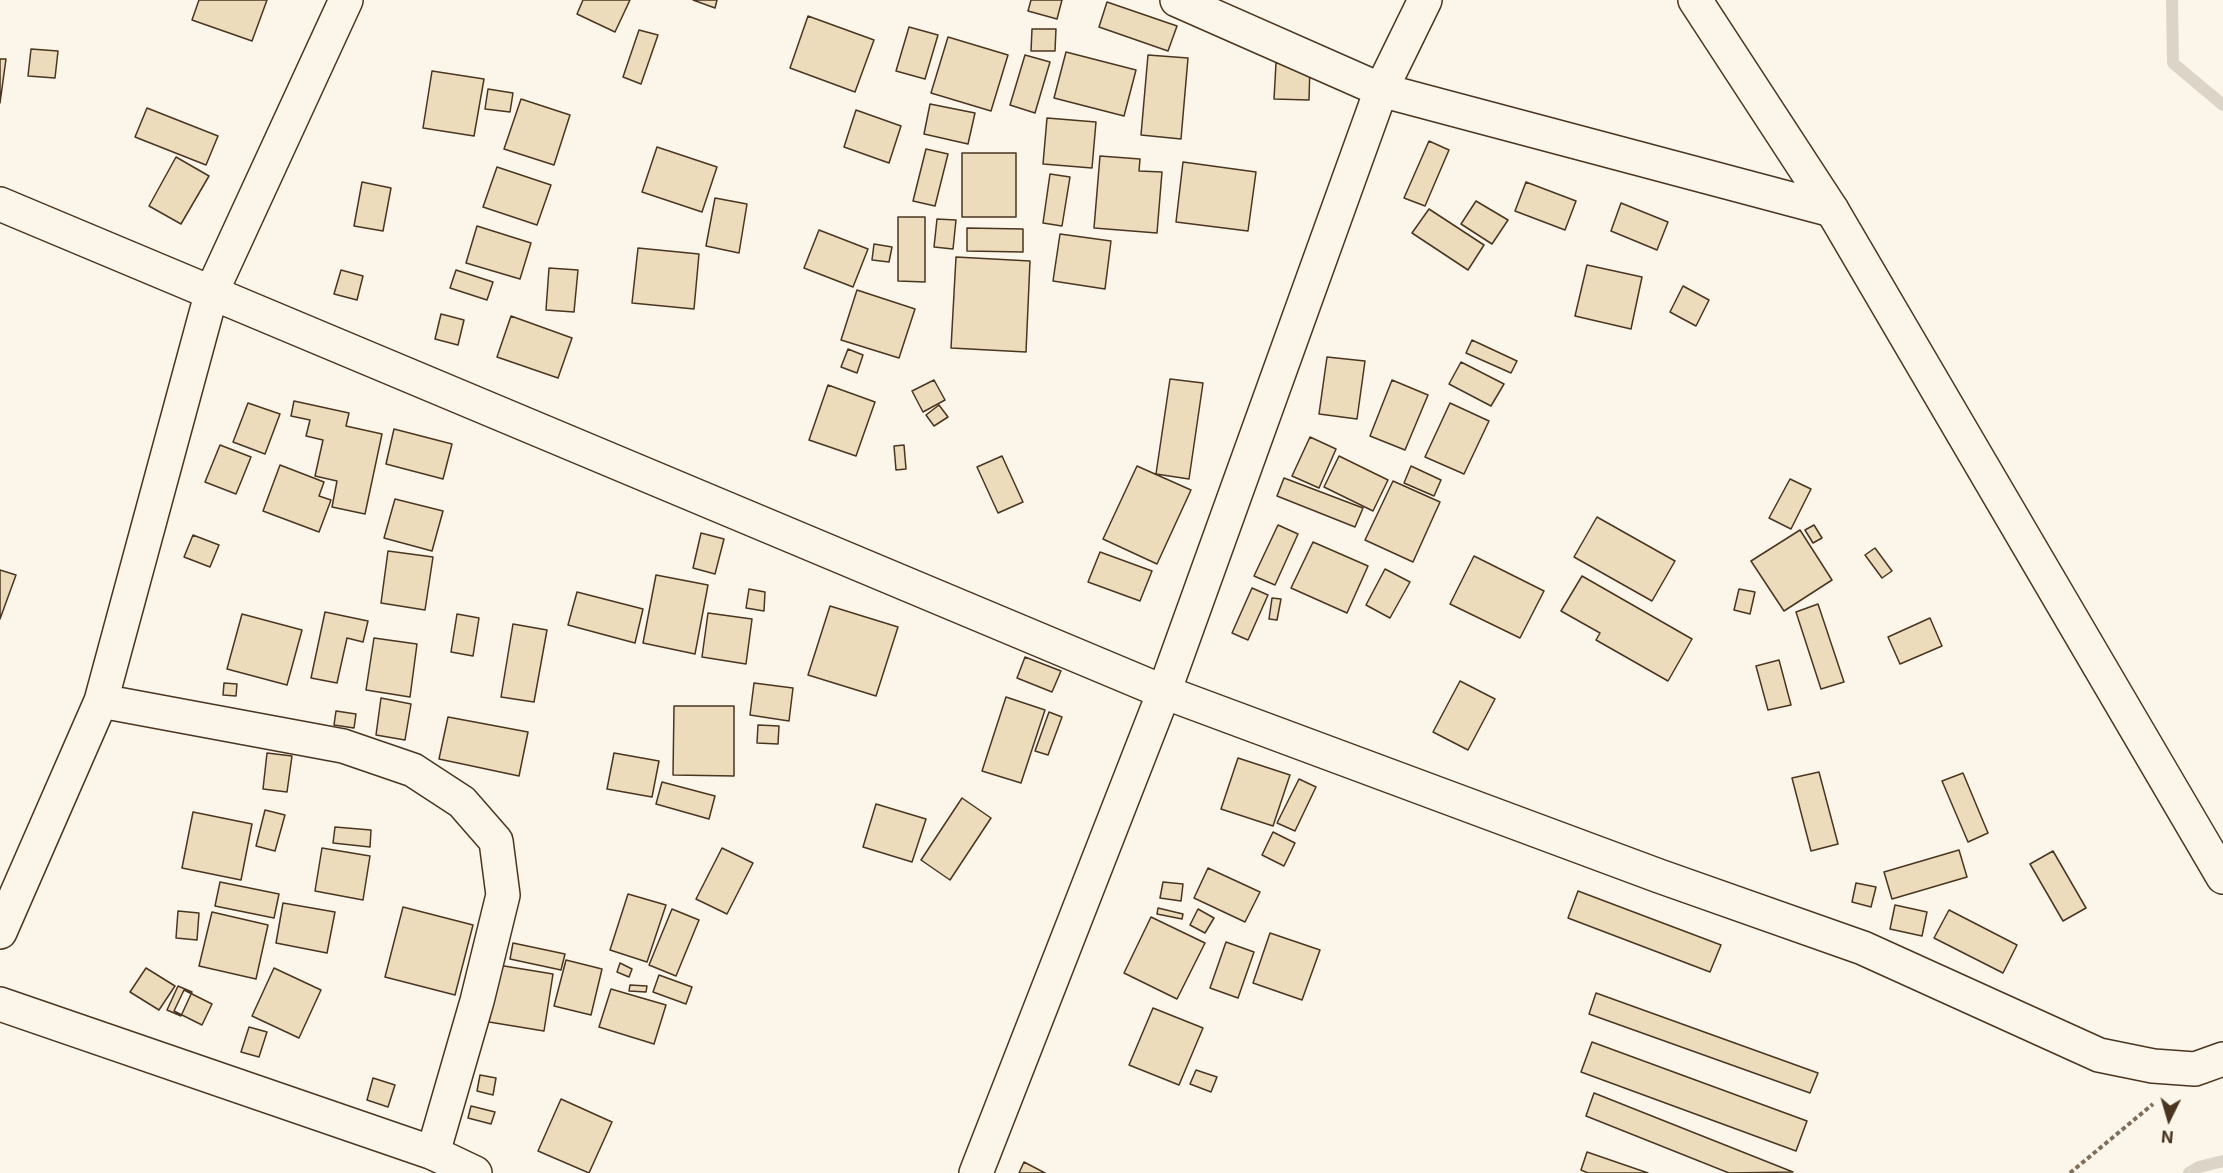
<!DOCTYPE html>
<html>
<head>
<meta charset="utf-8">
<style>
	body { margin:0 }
	#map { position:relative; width:2223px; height:1173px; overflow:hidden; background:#fbf6e9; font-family:Inter,sans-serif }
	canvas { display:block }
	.north { position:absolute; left:2139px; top:1089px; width:60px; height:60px; -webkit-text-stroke:4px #fbf6e9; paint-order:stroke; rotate:185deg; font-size:16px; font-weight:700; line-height:24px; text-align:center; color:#4a3520 }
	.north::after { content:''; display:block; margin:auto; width:21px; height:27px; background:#4a3520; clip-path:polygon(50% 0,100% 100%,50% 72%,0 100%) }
</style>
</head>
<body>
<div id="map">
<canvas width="2223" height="1173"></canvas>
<div class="north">N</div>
</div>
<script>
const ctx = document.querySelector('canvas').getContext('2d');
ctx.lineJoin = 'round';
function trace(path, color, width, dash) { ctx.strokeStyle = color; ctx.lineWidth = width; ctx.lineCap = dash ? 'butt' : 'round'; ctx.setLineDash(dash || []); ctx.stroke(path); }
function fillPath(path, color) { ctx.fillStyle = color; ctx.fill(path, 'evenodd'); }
trace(new Path2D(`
	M2172,0L2173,63L2223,105
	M2189,1173L2199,1167L2223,1161`), '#dcd4c6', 12);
const building = new Path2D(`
	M199,0H267L252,41L192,20Z
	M583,0H630L615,32L577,14Z
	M693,0H717L715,8Z
	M1031,0H1062L1057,19L1028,11Z
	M1107,2L1177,26L1168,51L1099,27Z
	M808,16L874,40L855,92L790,68Z
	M909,27L938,35L925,79L896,71Z
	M1032,29H1056L1055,51H1031Z
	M639,30L658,35L641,84L623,77Z
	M948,37L1008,55L991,111L931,93Z
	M31,49L58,51L55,78L28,76Z
	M1066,52L1136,70L1124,116L1054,98Z
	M1025,55L1050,62L1035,113L1010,105Z
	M1148,55L1188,58L1181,139L1141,135Z
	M0,59H6L0,103Z
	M1276,63L1310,64L1309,100L1274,99Z
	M432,71L484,79L474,136L423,128Z
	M488,89L513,93L510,112L485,109Z
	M521,99L570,115L554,165L504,149Z
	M930,104L975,113L968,144L924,134Z
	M147,108L218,136L206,165L135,137Z
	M856,110L901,126L889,163L844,147Z
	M1047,118L1096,122L1092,168L1043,164Z
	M1429,141L1449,150L1425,206L1404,198Z
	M657,147L717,167L702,212L642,192Z
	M926,149L948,154L935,206L913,201Z
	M962,153H1016V217H962Z
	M1100,156L1140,159L1139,171L1162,172L1157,233L1094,228Z
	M176,157L209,176L181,224L149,206Z
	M1183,162L1256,172L1248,231L1176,222Z
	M497,167L551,185L537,225L483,207Z
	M1050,174L1070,177L1062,226L1043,223Z
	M362,182L391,188L383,231L354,226Z
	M1526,182L1576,201L1565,230L1515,211Z
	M715,198L747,204L739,253L706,246Z
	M1476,201L1508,220L1492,244L1461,224Z
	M1621,203L1668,222L1657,250L1611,231Z
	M1429,209L1484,245L1468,270L1412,233Z
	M898,217H925V282L898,281Z
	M937,219L956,220L953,249L934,247Z
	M477,226L531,243L520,279L466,263Z
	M967,228L1023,229V252L967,251Z
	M819,230L868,249L853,287L804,268Z
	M1060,234L1111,241L1105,289L1053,281Z
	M874,244L892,247L889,262L872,260Z
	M638,248L699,254L694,309L632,303Z
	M956,257L1030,261L1026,352L951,348Z
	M1587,265L1642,277L1631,329L1575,316Z
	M549,268L578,270L574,312L546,310Z
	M341,270L363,276L357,300L334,294Z
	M456,270L493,282L487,300L450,288Z
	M1683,286L1709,300L1696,326L1670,312Z
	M857,290L915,309L899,358L841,340Z
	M441,314L464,320L458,345L435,339Z
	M511,316L572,338L558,378L497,357Z
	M1472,340L1517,361L1511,373L1466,353Z
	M848,349L863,355L857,373L841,367Z
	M1327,357L1365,361L1357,419L1319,414Z
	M1461,362L1504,384L1491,406L1449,384Z
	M1170,379L1203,383L1189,479L1156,474Z
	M934,380L945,400L923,412L912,391Z
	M1392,380L1428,395L1405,450L1370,436Z
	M828,385L875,402L856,456L809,440Z
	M294,401L349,413L346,426L382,434L365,514L332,507L337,481L315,476L323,440L306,436L310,420L291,416Z
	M248,403L280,414L265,454L233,442Z
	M1450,403L1489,421L1464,474L1425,457Z
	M939,405L948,417L934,426L926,415Z
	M394,429L452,444L443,479L386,464Z
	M1310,437L1336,449L1319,488L1292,476Z
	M220,445L251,457L236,494L205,482Z
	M904,445L906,469L896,470L894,446Z
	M1002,456L1023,502L998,513L977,467Z
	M1339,456L1388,480L1373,511L1324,487Z
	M280,465L324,482L319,496L331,500L319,532L263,511Z
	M1137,466L1191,490L1157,564L1103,539Z
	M1411,466L1441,480L1434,496L1404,483Z
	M1284,478L1363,508L1355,527L1277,496Z
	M1790,479L1811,489L1791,529L1769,518Z
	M1393,481L1440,502L1413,562L1365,540Z
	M395,499L443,511L432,551L384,538Z
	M1597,517L1675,561L1652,601L1574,557Z
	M1278,525L1298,534L1275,585L1254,576Z
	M1814,525L1822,538L1813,543L1805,530Z
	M1800,530L1832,580L1784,611L1751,561Z
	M701,533L724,539L715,574L693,568Z
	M193,535L219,545L210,567L184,557Z
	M1313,542L1368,566L1347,613L1291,588Z
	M1875,548L1892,571L1882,578L1865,555Z
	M388,551L433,557L425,610L381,603Z
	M1100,552L1152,571L1140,601L1088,582Z
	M1474,556L1544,591L1520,638L1450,604Z
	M1385,569L1410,582L1390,618L1366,605Z
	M0,570L16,575L0,619Z
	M656,575L708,585L695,654L643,643Z
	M1582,576L1692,639L1668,681L1596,640L1600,633L1561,611Z
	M1252,588L1268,595L1248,640L1232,633Z
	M749,589L765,592L764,611L746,608Z
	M1739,589L1755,592L1750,614L1734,610Z
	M577,592L643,609L635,643L568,625Z
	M1272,598L1281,599L1277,620L1269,619Z
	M1818,604L1844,682L1821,689L1796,612Z
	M830,606L898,627L876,696L808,675Z
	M325,612L368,621L363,642L347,638L337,683L311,678Z
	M708,613L752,619L746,664L702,657Z
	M242,614L302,630L287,685L227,669Z
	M457,614L479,618L473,656L451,652Z
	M1930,618L1942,646L1900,664L1888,637Z
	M513,624L547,630L534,702L501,697Z
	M374,638L417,644L410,697L366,690Z
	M1025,657L1061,671L1052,692L1017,678Z
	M1779,660L1791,705L1768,710L1756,666Z
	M1460,681L1495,699L1468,750L1433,732Z
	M224,683L237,684L236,696L223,695Z
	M754,683L793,688L789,721L750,715Z
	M1006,697L1045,710L1021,783L982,771Z
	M381,698L411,704L405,740L376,735Z
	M674,706H734V776L673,775Z
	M336,711L356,714L354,728L334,725Z
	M1049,712L1062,717L1048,755L1035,751Z
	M448,717L528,732L519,776L439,759Z
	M758,725L779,726L778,744L757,743Z
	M267,753L292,756L287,792L263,789Z
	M614,753L659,761L652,797L607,789Z
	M1238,758L1290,775L1273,826L1221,809Z
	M1819,772L1838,844L1811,851L1792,778Z
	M1963,773L1988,833L1968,842L1942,781Z
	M1299,779L1316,787L1295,831L1277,823Z
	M662,782L715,796L709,819L656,804Z
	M962,798L991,818L950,880L921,860Z
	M876,804L926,819L912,862L863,847Z
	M265,810L285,815L275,851L256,846Z
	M193,812L252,824L241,880L182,868Z
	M335,827L371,830L370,847L333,843Z
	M1273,832L1295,843L1284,866L1262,855Z
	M322,848L370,856L363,900L315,891Z
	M722,848L753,863L727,914L696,899Z
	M1959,850L1967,877L1892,899L1884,872Z
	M2053,851L2086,908L2063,921L2030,864Z
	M1208,868L1260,892L1245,922L1194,898Z
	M220,882L279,894L274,918L215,906Z
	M1163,882L1183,884L1181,901L1160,898Z
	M1856,883L1876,887L1871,907L1852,902Z
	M1578,891L1721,945L1710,972L1568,918Z
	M628,894L666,905L647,962L610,950Z
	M283,903L335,912L327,953L276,943Z
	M1895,905L1927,912L1922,936L1890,929Z
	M403,907L473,925L455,995L385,977Z
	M1158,908L1183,914L1182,919L1157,914Z
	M672,909L699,920L676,976L649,965Z
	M1198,909L1214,918L1205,933L1190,925Z
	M1949,910L2017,945L2003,973L1934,938Z
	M178,911L199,913L197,940L176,938Z
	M212,912L268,925L256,979L199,966Z
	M1151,917L1205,943L1177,999L1124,973Z
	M1270,933L1320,950L1302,1000L1253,983Z
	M1226,942L1254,952L1238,998L1210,988Z
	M513,943L565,954L561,970L510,959Z
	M566,960L602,969L591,1015L554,1006Z
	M620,963L632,969L629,977L617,972Z
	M498,965L553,974L544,1031L489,1022Z
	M146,968L175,986L159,1010L130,992Z
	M274,968L321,990L299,1038L252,1016Z
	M659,975L692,987L686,1004L653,992Z
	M630,985L647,986L646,992L629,991Z
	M178,986L192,992L181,1016L167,1010Z
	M611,989L666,1005L654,1044L599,1027Z
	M184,990L212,1004L202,1025L174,1011Z
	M1596,993L1818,1073L1810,1093L1589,1014Z
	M1153,1008L1203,1028L1179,1085L1129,1065Z
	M249,1027L267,1032L259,1057L241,1052Z
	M1592,1042L1807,1121L1796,1151L1581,1072Z
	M1196,1070L1217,1077L1211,1092L1190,1084Z
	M480,1075L496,1078L493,1095L477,1091Z
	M373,1078L395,1085L388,1107L367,1100Z
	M1594,1093L1793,1172L1729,1173L1586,1116Z
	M561,1099L612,1122L589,1173L538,1151Z
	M471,1106L495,1112L491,1124L468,1118Z
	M1587,1152L1648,1173H1588L1581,1170Z
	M1024,1162L1045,1173H1019Z`);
fillPath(building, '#ecdcbc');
trace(building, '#4a3520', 1.5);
const minor = new Path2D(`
	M1177,0L1381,90L1832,210
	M0,204L1164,692L1659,876L1863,948L2099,1055L2153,1066L2195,1069L2223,1059
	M101,701L343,746L413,770L462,802L496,841L503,895L477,1001L433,1153
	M0,932L101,701L212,291L346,0
	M0,1004L433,1153L475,1173
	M976,1173L1164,692L1381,90L1425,0`);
const trunk = new Path2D(`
	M1695,0L1832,210L2223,877`);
trace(minor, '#4a3520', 36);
trace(trunk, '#4a3520', 36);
trace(new Path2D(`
	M2070,1173L2153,1104`), '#7f6f5c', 4, [4.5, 3]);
trace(minor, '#fbf6e9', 33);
trace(trunk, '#fbf6e9', 33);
</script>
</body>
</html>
